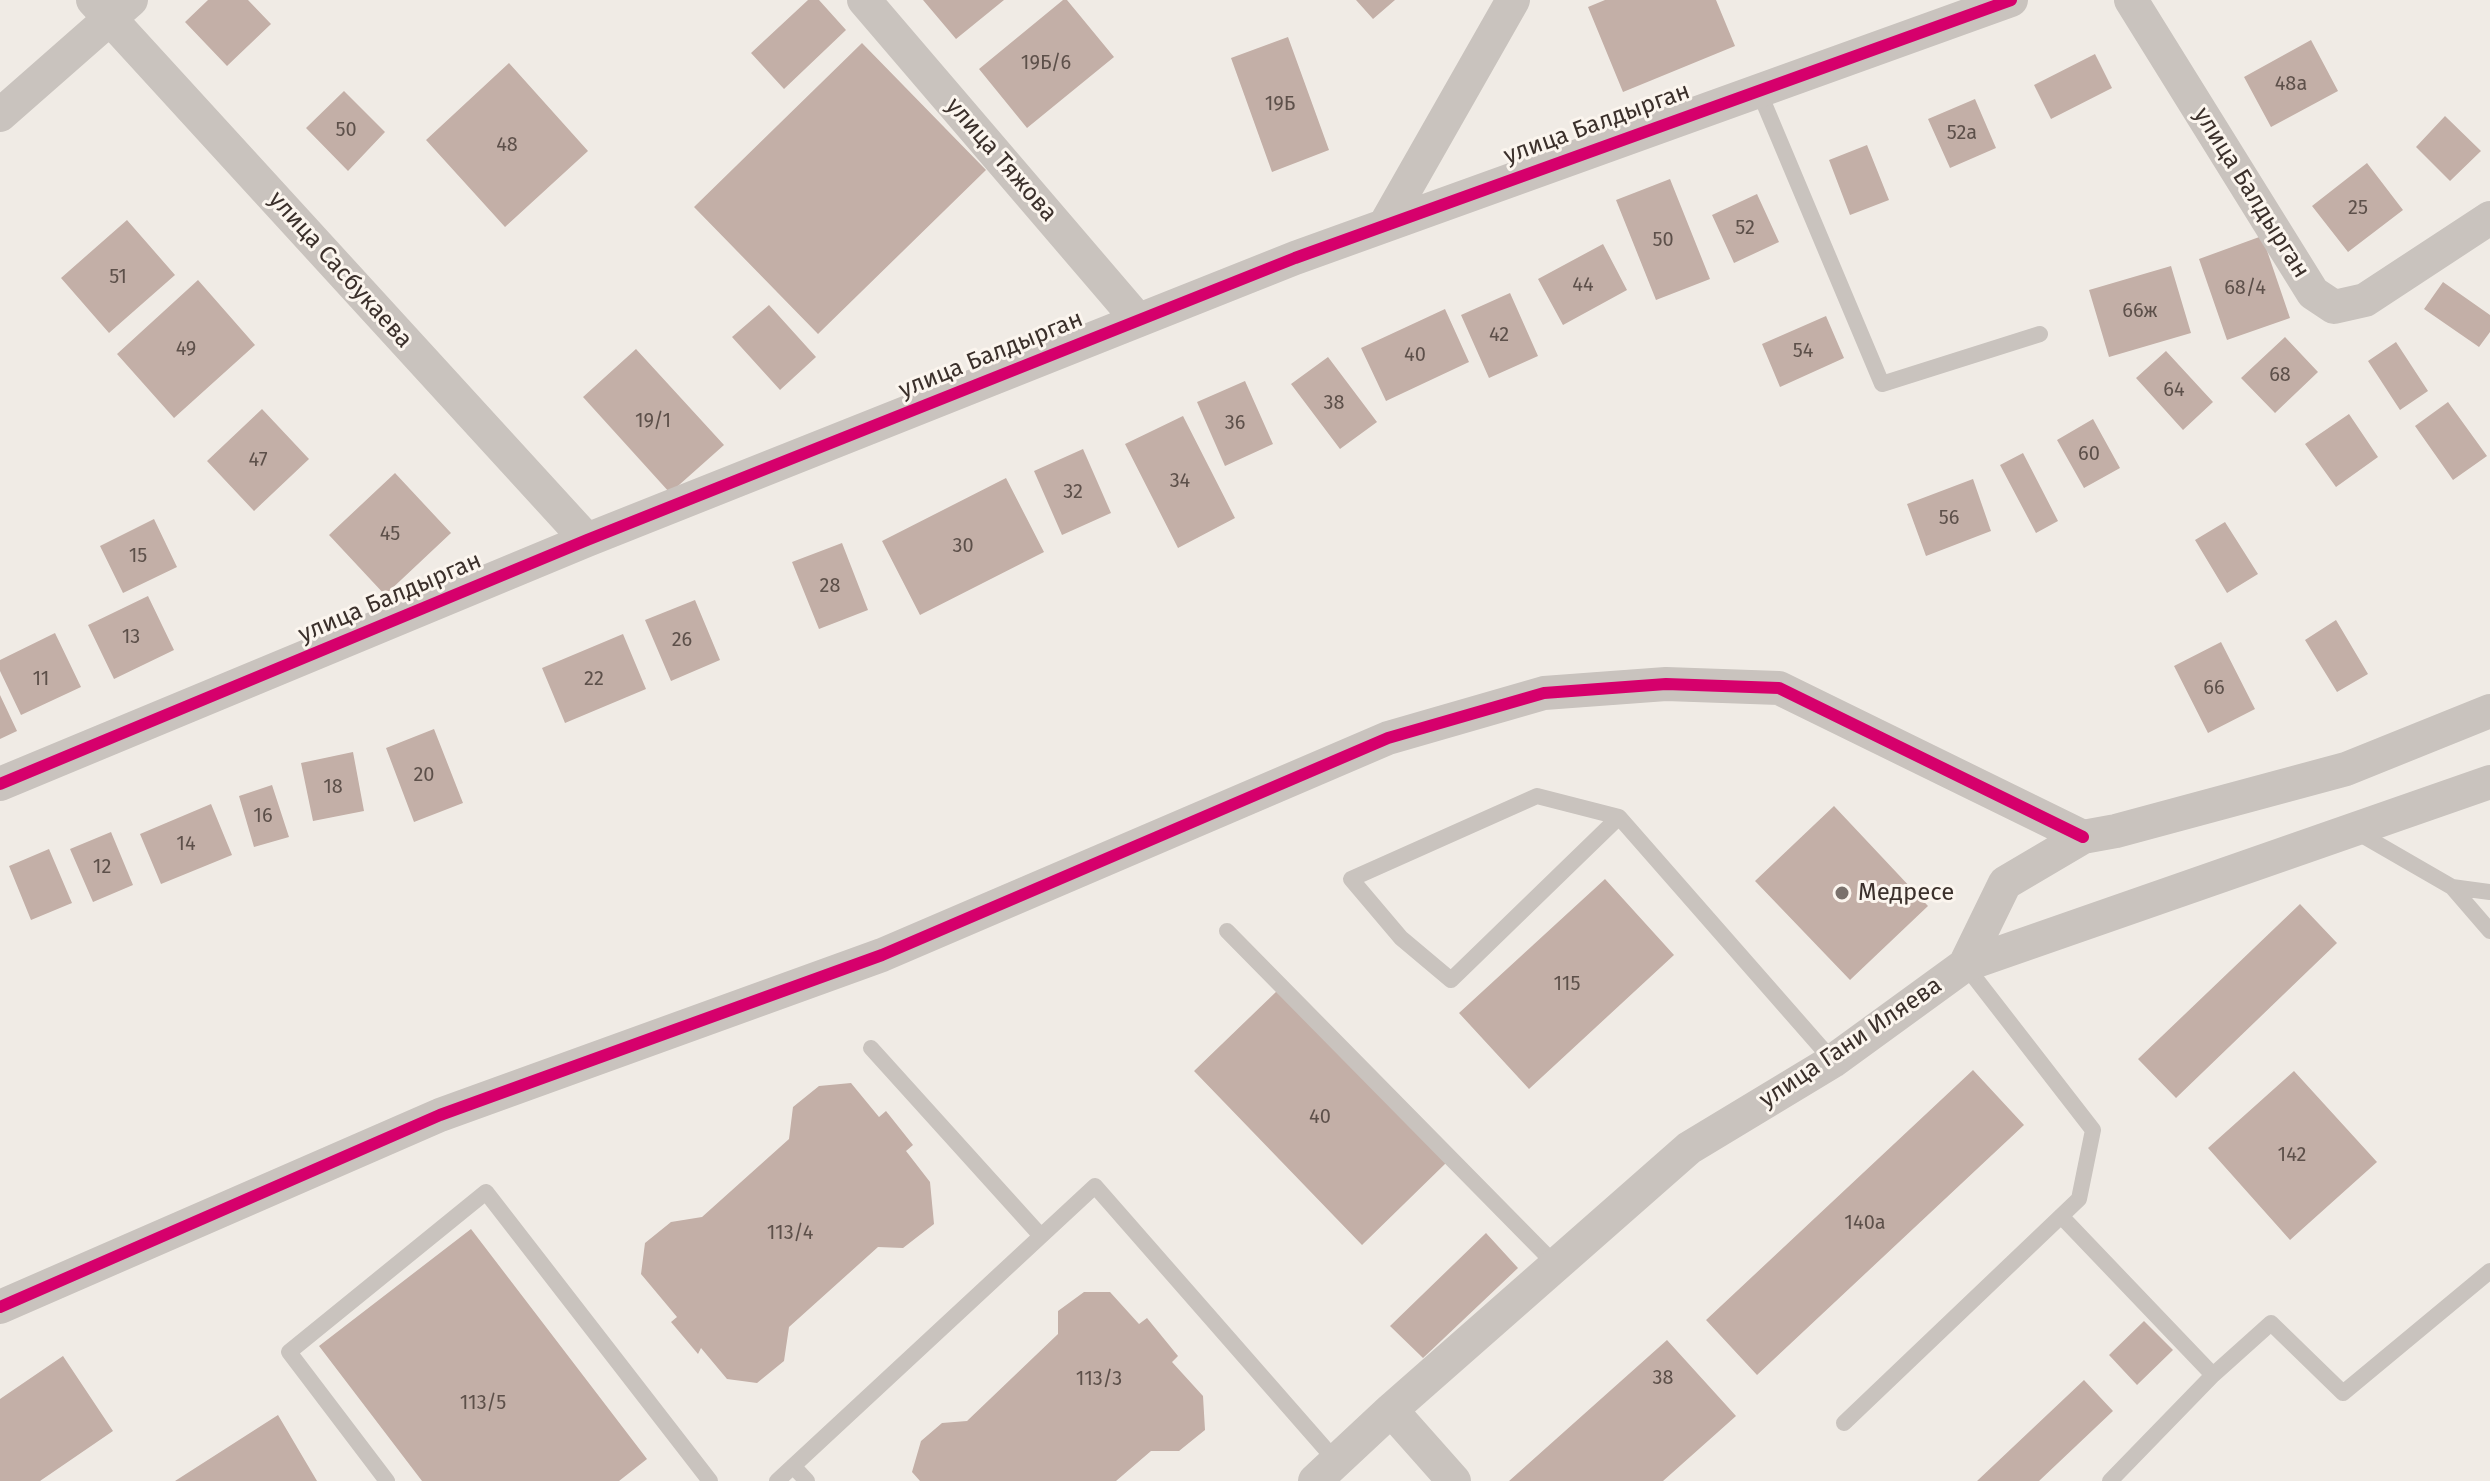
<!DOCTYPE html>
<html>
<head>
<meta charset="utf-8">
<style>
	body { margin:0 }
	canvas { display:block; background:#f0ebe5 }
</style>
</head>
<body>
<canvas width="2490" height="1481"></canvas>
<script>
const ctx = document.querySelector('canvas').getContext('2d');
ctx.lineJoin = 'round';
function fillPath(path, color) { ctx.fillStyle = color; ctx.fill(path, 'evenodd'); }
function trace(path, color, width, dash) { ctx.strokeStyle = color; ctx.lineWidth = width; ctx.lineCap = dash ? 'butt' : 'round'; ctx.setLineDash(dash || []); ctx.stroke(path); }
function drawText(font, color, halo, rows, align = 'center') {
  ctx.font = font + ' "Fira Sans",sans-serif'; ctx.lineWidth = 6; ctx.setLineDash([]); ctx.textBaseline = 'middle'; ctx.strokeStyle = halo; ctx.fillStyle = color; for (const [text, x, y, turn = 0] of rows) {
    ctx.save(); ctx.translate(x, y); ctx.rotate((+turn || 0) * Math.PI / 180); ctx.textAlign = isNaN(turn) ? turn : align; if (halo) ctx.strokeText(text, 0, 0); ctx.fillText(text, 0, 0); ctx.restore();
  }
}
fillPath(new Path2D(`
	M208,0H248L271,24L227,66L185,22Z
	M808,0H819L846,30L784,89L751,53Z
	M923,0H1004L956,39Z
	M1063,0H1067L1114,57L1027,128L979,69Z
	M1356,0H1395L1373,19Z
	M1605,0H1716L1735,46L1623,92L1588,7Z
	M1288,37L1329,150L1272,172L1231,58Z
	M2311,40L2338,91L2271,127L2244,77Z
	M862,43L986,170L818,334L694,207Z
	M2095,54L2112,88L2051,119L2034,85Z
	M509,63L588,151L505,227L426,140Z
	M344,91L385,132L348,171L306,128Z
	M1975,99L1996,148L1950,168L1928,119Z
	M2445,116L2481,151L2450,181L2416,147Z
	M1867,145L1889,200L1850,215L1829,160Z
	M2367,163L2403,210L2348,252L2312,206Z
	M1670,179L1710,279L1656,300L1616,200Z
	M1757,194L1779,242L1734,263L1712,215Z
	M127,220L175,275L109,333L61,278Z
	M2262,236L2290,318L2227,340L2199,259Z
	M1603,244L1627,290L1563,325L1538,279Z
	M2171,266L2191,333L2109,357L2089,290Z
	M198,280L255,345L174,418L117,354Z
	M2443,282L2490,315V332L2479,347L2424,309Z
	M1510,293L1538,356L1489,378L1461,315Z
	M769,305L816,357L780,390L732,337Z
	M1445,309L1469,362L1386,401L1361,348Z
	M1826,316L1844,358L1780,387L1762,344Z
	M2285,337L2318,372L2275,413L2241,378Z
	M2396,342L2428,391L2400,410L2368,361Z
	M636,349L724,445L670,493L583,397Z
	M2166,351L2213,402L2183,430L2136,378Z
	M1328,357L1377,422L1340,449L1291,384Z
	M1245,381L1273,444L1225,466L1197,402Z
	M2448,402L2487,456L2453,480L2415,426Z
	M262,409L309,459L254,511L207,461Z
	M2349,414L2378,457L2336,487L2305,444Z
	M1183,416L1235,518L1178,548L1125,444Z
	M2093,419L2120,468L2084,488L2057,440Z
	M1083,449L1111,513L1062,535L1034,471Z
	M2023,453L2058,521L2036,533L2000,465Z
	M395,473L451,533L385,595L329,535Z
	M1006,478L1044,552L920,615L882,541Z
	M1973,479L1991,531L1926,556L1907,504Z
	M154,519L177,567L123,593L100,546Z
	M2225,522L2258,574L2227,593L2195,540Z
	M842,543L868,610L819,629L792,562Z
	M148,596L174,650L114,679L88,625Z
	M695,600L720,660L671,681L645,620Z
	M2336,620L2368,674L2337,692L2305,640Z
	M55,633L81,687L21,715L0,671V660Z
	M623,634L646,689L565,723L542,668Z
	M2221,642L2255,709L2208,733L2174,666Z
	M0,695L17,731L0,739Z
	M434,729L463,803L414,822L386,748Z
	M353,752L364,811L313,821L301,763Z
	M272,785L289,837L254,847L239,796Z
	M211,804L232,855L161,884L140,834Z
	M1834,806L1928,906L1850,980L1755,881Z
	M111,832L133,885L93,902L70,849Z
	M49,849L72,903L31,920L9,866Z
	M1605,879L1674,955L1529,1089L1459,1013Z
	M2300,904L2337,943L2176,1098L2138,1059Z
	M1278,990L1446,1163L1362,1245L1194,1071Z
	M1973,1070L2024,1125L1757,1375L1706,1320Z
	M2294,1071L2377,1162L2290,1240L2208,1148Z
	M851,1083L879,1117L886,1111L913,1145L906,1151L930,1182L934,1224L903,1248L878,1247L789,1327L784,1361L757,1383L727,1379L701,1348L698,1354L671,1322L677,1317L641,1274L645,1243L671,1222L702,1217L789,1139L793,1107L819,1086Z
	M471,1229L647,1459L619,1481H422L319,1346Z
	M1486,1233L1518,1268L1423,1358L1390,1326Z
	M1084,1292H1110L1139,1324L1147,1318L1178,1356L1172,1362L1203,1396L1205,1430L1179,1451H1151L1116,1481H920L912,1472L921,1441L942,1423L967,1421L1058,1334V1311Z
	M2144,1321L2173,1350L2137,1385L2109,1355Z
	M1667,1340L1736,1416L1663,1481H1509Z
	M63,1356L113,1431L40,1481H0V1399Z
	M2084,1380L2113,1411L2039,1481H1977Z
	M278,1415L317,1481H175Z`), '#c3afa7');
trace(new Path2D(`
	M1758,89L1882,384L2040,334
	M1619,817L1451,980L1401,938L1351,879L1537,796L1619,817L1833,1061
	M2355,831L2452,887L2490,892
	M2452,887L2490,931
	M1227,931L1556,1265
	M871,1048L1041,1236
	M2061,1216L2213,1375L2271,1323L2343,1393L2490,1271
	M1844,1423L2079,1199L2093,1130L1965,965
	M793,1466L807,1481
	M387,1481L289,1352L486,1192L710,1481
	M777,1481L1095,1186L1336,1461
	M2110,1481L2213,1375`), '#c9c3be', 16);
trace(new Path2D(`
	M93,0L587,540
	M864,0L1138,320
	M2131,0L2313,293L2334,307L2365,300L2490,218
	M0,115L131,0
	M1385,225L1513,0
	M0,784L587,540L1295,258L2011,0
	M1965,965L2005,883L2083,837L2116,831L2346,769L2490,711
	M0,1307L440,1115L882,955L1388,738L1544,693L1666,684L1779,688L2083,837
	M1391,1410L1454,1481
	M1315,1481L1391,1410L1689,1148L1833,1061L1965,965L2490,782`), '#c9c3be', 34);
trace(new Path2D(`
	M0,784L587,540L1295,258L2011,0
	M0,1307L440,1115L882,955L1388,738L1544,693L1666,684L1779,688L2083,837`), '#d6006c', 12);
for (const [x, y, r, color] of [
	[1842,893,8,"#7a716c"]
]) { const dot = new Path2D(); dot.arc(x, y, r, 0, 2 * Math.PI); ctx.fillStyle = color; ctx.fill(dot); trace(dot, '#fbf5ee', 3); }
drawText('20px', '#5d504a', null, [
	["19Б/6",1046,63],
	["48а",2291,84],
	["19Б",1280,104],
	["50",346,130],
	["52а",1962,133],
	["48",507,145],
	["25",2358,208],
	["52",1745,228],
	["50",1663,240],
	["51",118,277],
	["44",1583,285],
	["68/4",2245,288],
	["66ж",2140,311],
	["42",1499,335],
	["49",186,349],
	["54",1803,351],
	["40",1415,355],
	["68",2280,375],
	["64",2174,390],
	["38",1334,403],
	["19/1",653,421],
	["36",1235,423],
	["60",2089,454],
	["47",258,460],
	["34",1180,481],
	["32",1073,492],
	["56",1949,518],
	["45",390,534],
	["30",963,546],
	["15",138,556],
	["28",830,586],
	["13",131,637],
	["26",682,640],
	["11",41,679],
	["22",594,679],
	["66",2214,688],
	["20",424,775],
	["18",333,787],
	["16",263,816],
	["14",186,844],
	["12",102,867],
	["115",1567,984],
	["40",1320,1117],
	["142",2292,1155],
	["140а",1865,1223],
	["113/4",790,1233],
	["38",1663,1378],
	["113/3",1099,1379],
	["113/5",483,1403]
]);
drawText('24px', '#3b302b', '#fbf5ee', [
	["улица Балдырган",1597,124,-20],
	["улица Тяжова",1001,160,49],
	["улица Балдырган",2251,193,58],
	["улица Сасбукаева",340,270,48],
	["улица Балдырган",991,355,-22],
	["улица Балдырган",390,598,-23],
	["улица Гани Иляева",1851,1043,-34]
]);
drawText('24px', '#3b302b', '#fbf5ee', [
	["Медресе",1858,893]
], 'left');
</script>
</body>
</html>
